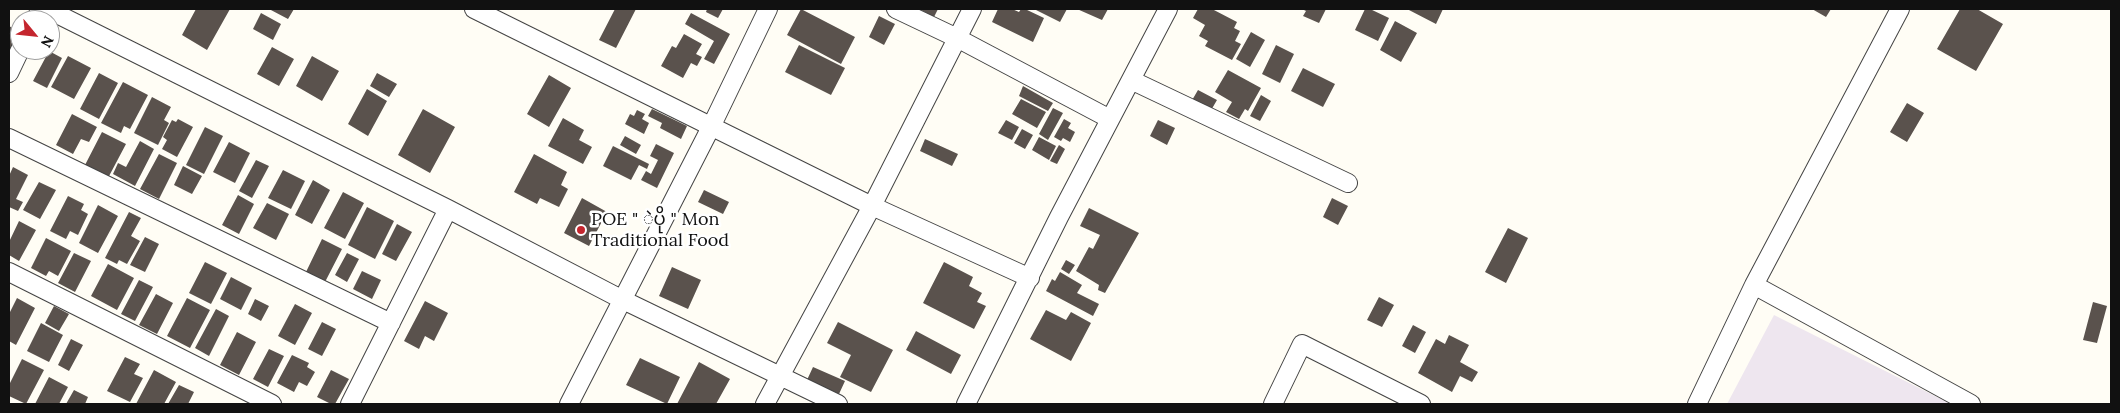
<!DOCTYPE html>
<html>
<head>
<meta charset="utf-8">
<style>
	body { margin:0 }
	#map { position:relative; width:2120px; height:413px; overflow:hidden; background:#fffdf5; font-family:Lora,serif }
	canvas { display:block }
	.frame { position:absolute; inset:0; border:10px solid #111; pointer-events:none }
	.north { position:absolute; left:10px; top:10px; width:50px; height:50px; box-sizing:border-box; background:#fff; border:1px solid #a0a0a0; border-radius:50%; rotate:118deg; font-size:14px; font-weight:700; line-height:20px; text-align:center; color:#111 }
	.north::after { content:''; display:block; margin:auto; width:18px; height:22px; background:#c4262e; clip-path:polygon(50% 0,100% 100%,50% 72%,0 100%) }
</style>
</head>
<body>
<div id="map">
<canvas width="2120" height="413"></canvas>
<div class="frame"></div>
<div class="north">N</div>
</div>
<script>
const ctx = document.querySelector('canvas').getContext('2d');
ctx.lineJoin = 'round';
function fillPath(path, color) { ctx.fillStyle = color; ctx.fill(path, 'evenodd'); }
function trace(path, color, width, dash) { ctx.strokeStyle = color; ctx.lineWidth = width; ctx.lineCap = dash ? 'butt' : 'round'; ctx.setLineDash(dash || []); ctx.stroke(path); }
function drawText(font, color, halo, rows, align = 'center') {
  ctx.font = font + ' Lora,"Noto Sans Myanmar",serif'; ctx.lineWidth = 5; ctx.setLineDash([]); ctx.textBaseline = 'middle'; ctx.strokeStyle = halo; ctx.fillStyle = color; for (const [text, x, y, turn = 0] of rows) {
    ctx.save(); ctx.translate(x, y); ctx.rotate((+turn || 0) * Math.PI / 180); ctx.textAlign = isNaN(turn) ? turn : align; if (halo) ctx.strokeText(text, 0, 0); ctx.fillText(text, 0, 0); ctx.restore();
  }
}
fillPath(new Path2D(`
	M1774,315L1951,404H1727Z`), '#eee6ef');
fillPath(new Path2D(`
	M196,9H230L207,50L182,35Z
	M269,9H294L288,19Z
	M615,9H636L616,48L599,40Z
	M707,9H723L718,18L706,12Z
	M801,9L855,37L841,64L787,35Z
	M919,9H938L934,17Z
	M998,9H1012L1019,12L1021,9H1025L1044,18L1033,42L992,22Z
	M1034,9H1067L1060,22Z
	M1077,9H1108L1102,20Z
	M1198,9H1212L1237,22L1234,28L1240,31L1235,41L1241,44L1232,60L1205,46L1208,41L1199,36L1205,25L1193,18Z
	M1302,9H1326L1319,23L1303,16L1306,11Z
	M1365,9H1370L1389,18L1378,41L1355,30Z
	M1407,9H1443L1436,24Z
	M1812,9H1831L1826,17Z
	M1960,9H1977L2003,24L1976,71L1937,49Z
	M261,13L281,24L273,40L253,29Z
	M691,13L730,34L714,64L704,59L714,41L685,24Z
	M879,16L895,24L884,45L869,37Z
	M1395,21L1417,33L1401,62L1380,50Z
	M9,26L20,32L9,55Z
	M1251,32L1265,40L1250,67L1236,59Z
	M684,34L702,44L696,54L702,57L697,66L691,63L683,78L661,66L672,46L676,48Z
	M799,45L845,68L831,95L785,72Z
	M1276,45L1294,54L1280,83L1262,74Z
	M272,47L294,59L279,86L257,74Z
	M49,51L62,58L47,88L33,81Z
	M68,56L91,68L74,99L51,87Z
	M312,56L339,71L322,101L296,86Z
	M1303,68L1335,84L1323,107L1291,91Z
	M1228,70L1261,88L1248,111L1245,109L1239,119L1226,112L1232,102L1215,92Z
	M99,73L118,83L99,119L80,109Z
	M377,73L397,84L389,97L370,86Z
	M549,75L571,88L549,127L527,114Z
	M123,82L148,95L130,129L124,126L121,133L101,123Z
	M1023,86L1053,103L1048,111L1019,96Z
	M367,89L387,101L368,136L348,124Z
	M1198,90L1217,100L1210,112L1191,102Z
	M1261,95L1271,101L1260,121L1250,116Z
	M152,97L171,107L164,120L169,123L158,145L134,133Z
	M1021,99L1046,112L1037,128L1012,114Z
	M1907,103L1924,113L1907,142L1890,132Z
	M1053,108L1063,113L1048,140L1039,134Z
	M423,109L455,127L430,173L398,155Z
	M652,109L687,126L681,139L660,128L662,123L648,116Z
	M637,110L645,114L642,119L649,123L644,134L625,124L630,114L634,116Z
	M72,114L97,127L89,142L81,139L73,154L56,145Z
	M563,118L584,130L579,140L592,147L583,164L548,146Z
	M178,119L193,127L177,157L162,149L167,140L163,137L172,120L176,122Z
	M1064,119L1071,123L1068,128L1075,132L1070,142L1063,138L1061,141L1054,137Z
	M1006,120L1019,127L1012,140L998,133Z
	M1158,120L1175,128L1167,145L1150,136Z
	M205,127L223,136L204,174L186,165Z
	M1022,129L1033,135L1025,149L1014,143Z
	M102,132L126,144L108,178L85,165Z
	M625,136L641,145L636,154L620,145Z
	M1039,137L1056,146L1049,160L1032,150Z
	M925,139L958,154L952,166L920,151Z
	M140,141L154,149L135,186L113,174L118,163L126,167Z
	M229,142L250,153L235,183L213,172Z
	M656,144L674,153L657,188L641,180L646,171L651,174L658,160L650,156Z
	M1059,145L1065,149L1057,164L1050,161Z
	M613,146L649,164L647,169L639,165L631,180L603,166Z
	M159,154L177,163L159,199L140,189Z
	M534,154L567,172L561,185L568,189L559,207L540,198L537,204L514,192Z
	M256,160L269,166L252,198L239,191Z
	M183,166L202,176L192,194L174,185Z
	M13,167L28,175L16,199L23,202L18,211L9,207V176Z
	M283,170L305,181L291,209L268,198Z
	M313,180L330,190L312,224L295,215Z
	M39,182L56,190L40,219L23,210Z
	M704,190L729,202L723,214L698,202Z
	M343,192L364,203L345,239L324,228Z
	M238,195L254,204L239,234L222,225Z
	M68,196L84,204L81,210L88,214L78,235L70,231L66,239L50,231Z
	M582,198L607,212L589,246L564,233Z
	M1332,198L1348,206L1338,225L1323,217Z
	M267,203L289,214L276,240L253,228Z
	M98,205L118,216L98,253L79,243Z
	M367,207L394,221L375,259L348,245Z
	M1089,208L1139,233L1105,293L1098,290L1099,285L1076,271L1089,247L1093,249L1100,235L1080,226Z
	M129,212L141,218L131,236L140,241L127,264L119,260L117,264L105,258Z
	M19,221L36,230L19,261L9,255V242Z
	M397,224L412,232L396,261L382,254Z
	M1508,228L1528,238L1506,283L1485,272Z
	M145,237L159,244L145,272L130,265Z
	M46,238L71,251L58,276L49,271L46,276L31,268Z
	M322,239L342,249L325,282L306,272Z
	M74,253L91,261L75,292L58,283Z
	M347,253L359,259L347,282L335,275Z
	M1066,260L1075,265L1069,274L1061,269Z
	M205,262L227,273L211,304L189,293Z
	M944,262L973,277L969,286L982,293L977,302L986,306L974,329L923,303Z
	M108,264L134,278L117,310L91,296Z
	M672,267L701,280L688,309L659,296Z
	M362,271L381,280L372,299L353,289Z
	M1060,272L1082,285L1077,293L1099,304L1093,316L1046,291L1052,279L1055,281Z
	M231,277L252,288L241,310L220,299Z
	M139,280L153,287L135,321L121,314Z
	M156,294L173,303L157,334L139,325Z
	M1379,297L1394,305L1382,327L1367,320Z
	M17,298L35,308L16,345L9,341V314Z
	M187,298L210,310L190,348L167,336Z
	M255,299L269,306L261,321L248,314Z
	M425,301L448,313L434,341L425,336L419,349L404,341Z
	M2093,302L2107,306L2097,343L2083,340Z
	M295,304L312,313L295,345L278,336Z
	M54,306L69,314L59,331L45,323Z
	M216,309L229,316L209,356L195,348Z
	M1046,310L1066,320L1071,312L1091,323L1071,361L1030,339Z
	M322,322L336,329L322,356L308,349Z
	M838,322L893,350L871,392L840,377L851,355L827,343Z
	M41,323L63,335L49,362L27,351Z
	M1413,325L1426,332L1415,353L1402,346Z
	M916,331L961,355L951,374L906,350Z
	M237,332L256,342L239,375L220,365Z
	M1449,335L1469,345L1460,362L1478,372L1472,382L1460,376L1452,392L1418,373L1436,339L1445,344Z
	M71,339L83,345L69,371L58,365Z
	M269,349L284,356L268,387L253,379Z
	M292,355L309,363L307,367L315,372L307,386L299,382L294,392L277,383Z
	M125,357L140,364L134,374L143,378L130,402L107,391Z
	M640,358L680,377L667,404L626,385Z
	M22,359L44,370L26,404L9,396V385Z
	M699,362L730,379L716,404H677Z
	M813,367L845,381L839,394L807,380Z
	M154,370L176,382L164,404H136Z
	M331,370L349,379L335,404H331L317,397Z
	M49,377L68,387L59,404H35Z
	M179,385L194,392L188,404H168Z
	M74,390L88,397L85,404H66Z`), '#5a524d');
const minor = new Path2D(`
	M47,9L448,209L623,300L838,404
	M474,9L872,206L1030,278
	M896,9L957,38L1110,119
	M35,20L41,9
	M9,73L20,50
	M1131,80L1348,183
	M9,138L391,323
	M9,272L272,404
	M1754,285L1971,404
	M350,404L448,209
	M569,404L711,127L768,9
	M765,404L872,206L972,9
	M966,404L1059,217L1168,9
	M1273,404L1302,344L1421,404
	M1697,404L1754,285L1900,9`);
trace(minor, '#444', 20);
trace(minor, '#fff', 18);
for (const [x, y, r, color] of [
	[581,230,5,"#c4262e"]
]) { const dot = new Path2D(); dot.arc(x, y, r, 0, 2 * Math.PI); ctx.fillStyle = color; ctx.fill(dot); trace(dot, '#fff', 2); }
drawText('18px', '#111', '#fff', [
	["POE \" ဲပို \" Mon",591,220],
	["Traditional Food",591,241]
], 'left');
</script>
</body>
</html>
